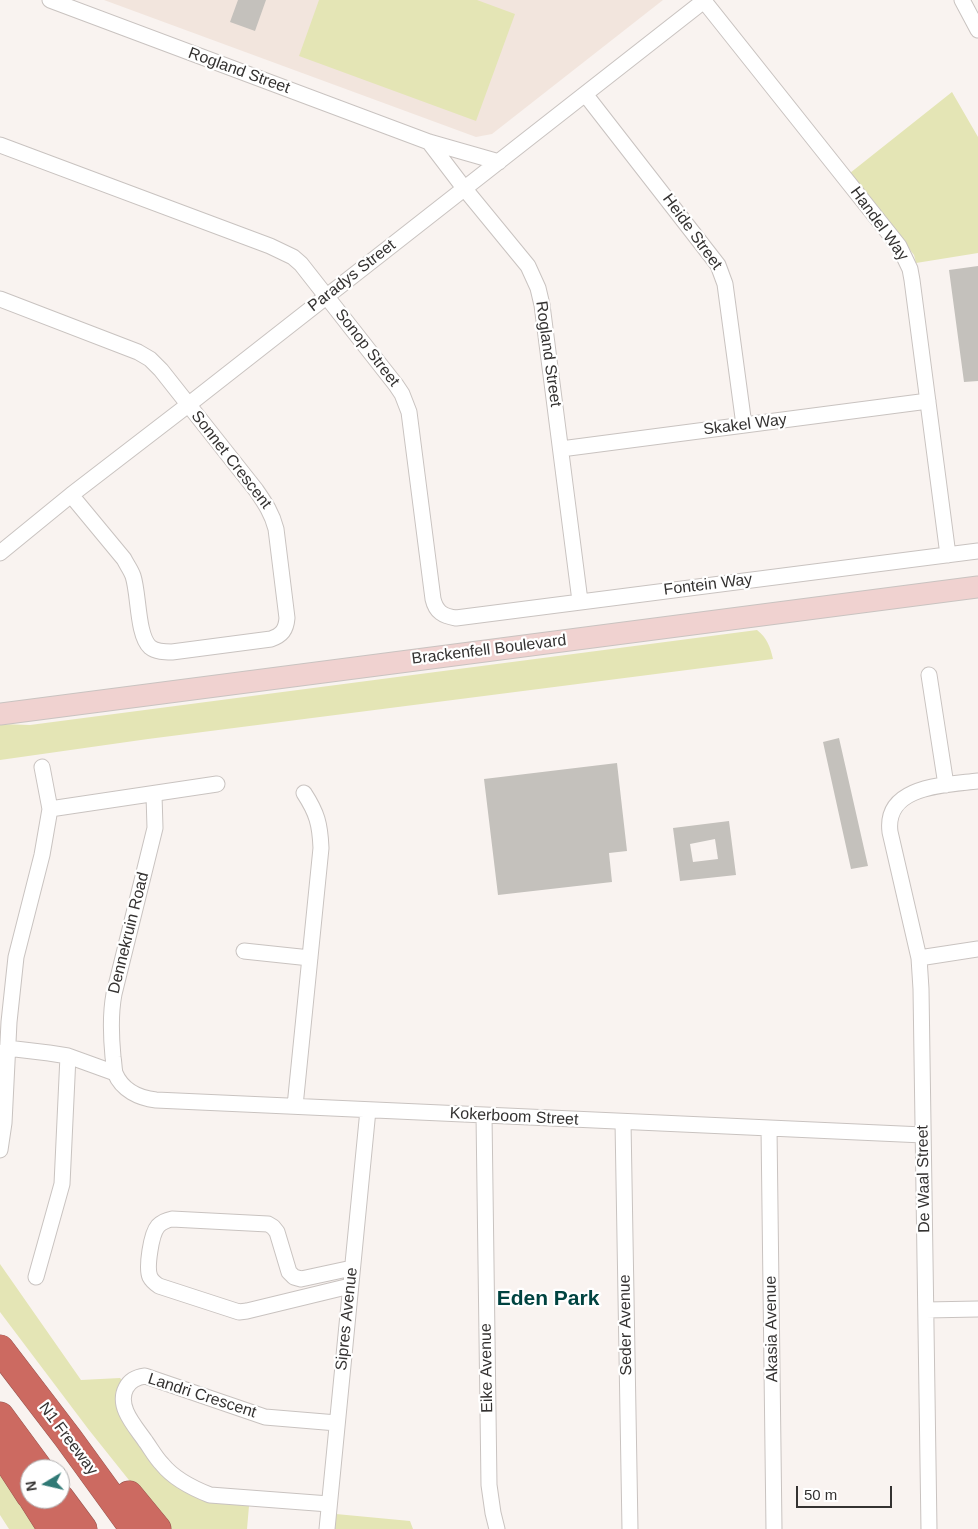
<!DOCTYPE html>
<html>
<head>
<meta charset="utf-8">
<style>
	body { margin:0 }
	#map { position:relative; width:978px; height:1529px; overflow:hidden; background:#f9f3f0; font-family:Arial,sans-serif }
	canvas { display:block }
	.north { position:absolute; left:20px; top:1459px; width:50px; height:50px; box-sizing:border-box; background:#fff; border:1px solid #aeadad; border-radius:50%; rotate:261deg; font-size:14px; font-weight:700; line-height:20px; text-align:center; color:#343231 }
	.north::after { content:''; display:block; margin:auto; width:18px; height:22px; background:#307975; clip-path:polygon(50% 0,100% 100%,50% 72%,0 100%) }
	.scale { position:absolute; left:796px; top:1486px; width:96px; height:22px; box-sizing:border-box; border:2px solid #343231; border-top:0; padding-left:6px; font-size:15px; line-height:18px; white-space:nowrap; color:#343231; -webkit-text-stroke:4px #fff; paint-order:stroke }
</style>
</head>
<body>
<div id="map">
<canvas width="978" height="1529"></canvas>
<div class="north">N</div>
<div class="scale">50 m</div>
</div>
<script>
const ctx = document.querySelector('canvas').getContext('2d');
ctx.lineJoin = 'round';
function fillPath(path, color) { ctx.fillStyle = color; ctx.fill(path, 'evenodd'); }
function trace(path, color, width, dash) { ctx.strokeStyle = color; ctx.lineWidth = width; ctx.lineCap = dash ? 'butt' : 'round'; ctx.setLineDash(dash || []); ctx.stroke(path); }
function drawText(font, color, halo, rows, align = 'center') {
  ctx.font = font + ' Arial,sans-serif'; ctx.lineWidth = 4.5; ctx.setLineDash([]); ctx.textBaseline = 'middle'; ctx.strokeStyle = halo; ctx.fillStyle = color; for (const [text, x, y, turn = 0] of rows) {
    ctx.save(); ctx.translate(x, y); ctx.rotate((+turn || 0) * Math.PI / 180); ctx.textAlign = isNaN(turn) ? turn : align; if (halo) ctx.strokeText(text, 0, 0); ctx.fillText(text, 0, 0); ctx.restore();
  }
}
fillPath(new Path2D(`
	M104,0H663L492,134L476,137Z`), '#f2e5dd');
fillPath(new Path2D(`
	M319,0H477L515,14L476,121L299,56Z
	M952,92L978,137V253L916,263L914,255L850,173Z
	M757,630C767,638 770,646 773,659L148,739L0,760V724L30,725Z
	M0,1264L81,1380L120,1378L123,1381L122,1418L210,1502L249,1506L247,1529H168L89,1430L0,1312Z
	M0,1464L41,1529H9L0,1515Z
	M336,1514L410,1521L413,1529H335Z`), '#e4e5b5');
fillPath(new Path2D(`
	M238,0H266L255,31L230,22Z
	M978,266V381L964,382L949,270Z
	M839,738L868,866L851,869L823,742Z
	M617,763L627,851L609,853L612,882L498,895L484,779Z
	M729,821L736,875L680,881L673,828ZM715,839L718,859L693,862L690,844Z`), '#c4c1bc');
const street = new Path2D(`
	M50,0L429,142L499,162
	M962,0L978,30
	M704,1L899,246L910,269L912,280L948,555
	M585,94L718,265L725,284L744,425
	M429,142L464,188L528,266L538,288L542,305L580,601
	M0,145L270,246L293,257L301,264L396,385L402,394L409,412L433,599C436,612 443,616 456,618L978,551
	M0,299L138,352L150,359L161,370L256,490C265,503 272,513 276,529L287,618C286,630 282,635 271,639L172,652C165,652 156,652 150,647C137,635 139,594 133,576C131,570 127,565 124,559L71,495
	M561,449L928,401
	M0,553L71,495L188,405L705,0
	M929,675L946,785
	M154,795L155,828L114,994C110,1015 111,1036 113,1057C114,1062 114,1069 115,1073C122,1090 139,1098 156,1100L923,1135
	M50,809L217,784
	M244,951L310,958
	M919,958L978,949
	M7,1048L49,1053L68,1056L115,1073
	M295,1106L321,848C320,824 317,813 304,793
	M484,1115L489,1485L493,1513L497,1529
	M623,1122L630,1529
	M769,1128L774,1529
	M0,1150L4,1123L9,1022L16,957L42,855L50,809L42,767
	M36,1277L62,1184L68,1056
	M350,1286L247,1311L239,1312L159,1286C156,1284 152,1281 150,1277C146,1268 151,1234 158,1226C162,1222 167,1220 172,1219L268,1224L273,1227L277,1232L289,1272L294,1277L301,1279L352,1268
	M926,1310L978,1309
	M329,1504L210,1495C192,1488 174,1479 162,1464C156,1458 151,1449 146,1442C136,1427 116,1407 126,1388C130,1380 137,1377 145,1376L265,1417L337,1423
	M327,1529L368,1110
	M929,1529L921,989L919,958L890,832C884,785 946,785 978,781`);
const secondary = new Path2D(`
	M0,714L978,587`);
const highway = new Path2D(`
	M0,1349L68,1438L134,1529
	M0,1416L39,1469
	M0,1449L30,1495
	M129,1495L157,1529
	M60,1498L83,1529
	M33,1499L52,1529`);
trace(street, '#c9c3c0', 17);
trace(secondary, '#c9c3c0', 23);
trace(highway, '#975650', 29);
trace(street, '#fff', 15);
trace(secondary, '#f0d2d0', 21);
trace(highway, '#cc6a61', 28);
drawText('16px', '#343231', '#fff', [
	["Rogland Street",239,71,20],
	["Handel Way",879,224,54],
	["Heide Street",692,232,54],
	["Paradys Street",352,276,-38],
	["Sonop Street",367,348,52],
	["Rogland Street",548,354,82],
	["Skakel Way",745,425,-7],
	["Sonnet Crescent",231,460,52],
	["Fontein Way",708,585,-7],
	["Brackenfell Boulevard",489,650,-7],
	["Dennekruin Road",129,933,-76],
	["Kokerboom Street",514,1117,3],
	["De Waal Street",924,1179,-91],
	["Sipres Avenue",347,1319,-84],
	["Seder Avenue",626,1325,-91],
	["Akasia Avenue",772,1329,-91],
	["Eike Avenue",487,1368,-91],
	["Landri Crescent",202,1396,18],
	["N1 Freeway",68,1439,53]
]);
drawText('bold 21px', '#004340', '#fff', [
	["Eden Park",548,1299]
]);
</script>
</body>
</html>
